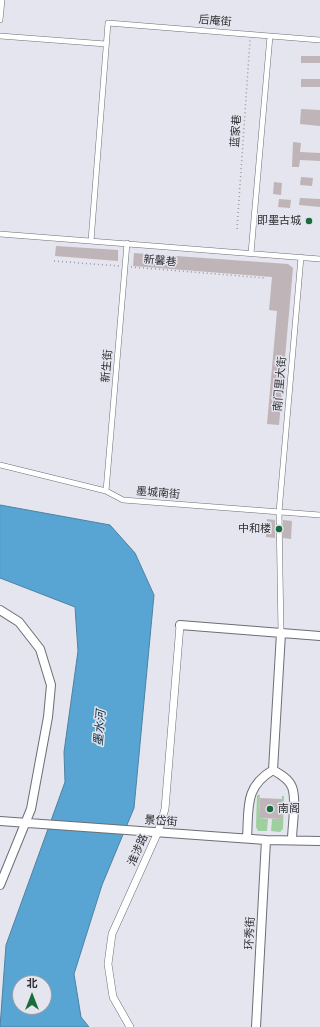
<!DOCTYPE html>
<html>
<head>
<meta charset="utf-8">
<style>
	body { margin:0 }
	#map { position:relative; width:320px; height:1027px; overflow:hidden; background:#e4e5ee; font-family:Raleway,"Noto Sans SC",sans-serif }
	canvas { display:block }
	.north { position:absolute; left:12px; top:975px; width:40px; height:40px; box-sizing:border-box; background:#e4e5ee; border:1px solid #9c9ca3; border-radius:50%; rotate:0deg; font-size:11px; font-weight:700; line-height:16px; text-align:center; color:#2f2f33 }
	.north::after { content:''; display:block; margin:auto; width:14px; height:18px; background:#1a6c3d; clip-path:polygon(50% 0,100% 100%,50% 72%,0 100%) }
</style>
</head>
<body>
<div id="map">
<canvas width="320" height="1027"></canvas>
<div class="north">北</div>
</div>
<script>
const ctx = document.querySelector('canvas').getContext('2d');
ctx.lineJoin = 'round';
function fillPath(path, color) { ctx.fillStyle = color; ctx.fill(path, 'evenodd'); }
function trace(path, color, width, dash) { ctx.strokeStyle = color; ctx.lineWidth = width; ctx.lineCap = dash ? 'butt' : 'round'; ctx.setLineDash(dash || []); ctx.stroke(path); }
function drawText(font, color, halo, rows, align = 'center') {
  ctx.font = font + ' Raleway,"Noto Sans SC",sans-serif'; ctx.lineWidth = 3; ctx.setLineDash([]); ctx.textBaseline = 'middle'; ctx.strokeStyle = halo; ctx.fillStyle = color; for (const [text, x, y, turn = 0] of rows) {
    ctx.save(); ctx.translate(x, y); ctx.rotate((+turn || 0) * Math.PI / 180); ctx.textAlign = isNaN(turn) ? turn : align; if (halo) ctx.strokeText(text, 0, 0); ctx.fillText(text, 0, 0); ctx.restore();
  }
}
fillPath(new Path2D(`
	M257,795H260L259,818L268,819L267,831H258L256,827Z
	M282,796H284L283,829L280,832L271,831L272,819H281Z`), '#9fcf9e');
const water = new Path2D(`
	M0,505L110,525L135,553L154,595L134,808L102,885L74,974L81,1017L89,1027H0L6,945L65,782L64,752L78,651L75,607L0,578ZM20,983H44V1007H20Z`);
fillPath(water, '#58a5d3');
trace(water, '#4c82a3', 1);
fillPath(new Path2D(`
	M301,56H320V63H301Z
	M301,79H320V87H301Z
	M301,109L320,110V126L300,124Z
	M293,142L301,143L300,152L320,153V161L300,160L299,167H292Z
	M301,177L313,178L312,186L300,185Z
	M274,182L282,183L281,195L273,194Z
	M300,198L320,199V207L299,205Z
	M279,199L291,200L290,208L278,207Z
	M56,246L118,250V261L55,256Z
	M134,253L288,264L293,268L279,425L267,424L277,311L269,310L272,277L133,266Z
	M267,519L275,520V538L266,537Z
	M283,520L292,521L291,539L283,538Z
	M260,798L282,799L281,819L259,818Z`), '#bfb4b7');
const pedestrian = new Path2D(`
	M0,20L2,0
	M0,36L106,44
	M0,234L320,259
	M91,241L108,23L320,40
	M251,253L270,36
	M0,465L106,491L123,500L320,515
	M106,491L127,243
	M281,633L279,512L301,257`);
const minor = new Path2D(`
	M130,1027L113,997L108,964L112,934L158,832L165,809L180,625`);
const tertiary = new Path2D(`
	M0,610L19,622L40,649L51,685L48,717L31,809L0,885
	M180,625L320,636
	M273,770L281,633
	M0,821L266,840L320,841
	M247,838C249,808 244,787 273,770C280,774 289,779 292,787C297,800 292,826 292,840
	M256,1027L266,840`);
trace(pedestrian, '#6d6d76', 6);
trace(minor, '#6d6d76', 8);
trace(tertiary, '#6d6d76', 10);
trace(new Path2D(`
	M237,229L250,40
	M54,261L119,266
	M131,267L265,278`), '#9a9aa1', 1.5, [1, 3]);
trace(pedestrian, '#fff', 5);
trace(minor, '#fff', 7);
trace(tertiary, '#fff', 8);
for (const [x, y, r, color] of [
	[309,221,4,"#1a6c3d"],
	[279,529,4,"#1a6c3d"],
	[270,809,4,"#1a6c3d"]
]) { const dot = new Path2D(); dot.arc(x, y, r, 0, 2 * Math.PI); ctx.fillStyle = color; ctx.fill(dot); trace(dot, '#e4e5ee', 1.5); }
drawText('11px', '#2f2f33', '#e4e5ee', [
	["后庵街",215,21,5],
	["蓝家巷",236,131,-86],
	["新馨巷",160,261,5],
	["新生街",107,366,-85],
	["南门里大街",280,384,-85],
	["墨城南街",158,493,5],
	["景岱街",161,821,4],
	["淮涉路",138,850,-66],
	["环秀街",250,933,-87]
]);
drawText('11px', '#2f2f33', '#e4e5ee', [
	["即墨古城",301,221],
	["中和楼",271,529],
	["南阁",278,809,"left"]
], 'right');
drawText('italic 12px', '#092d40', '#e4e5ee', [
	["墨水河",100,728,-85]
]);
</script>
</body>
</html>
